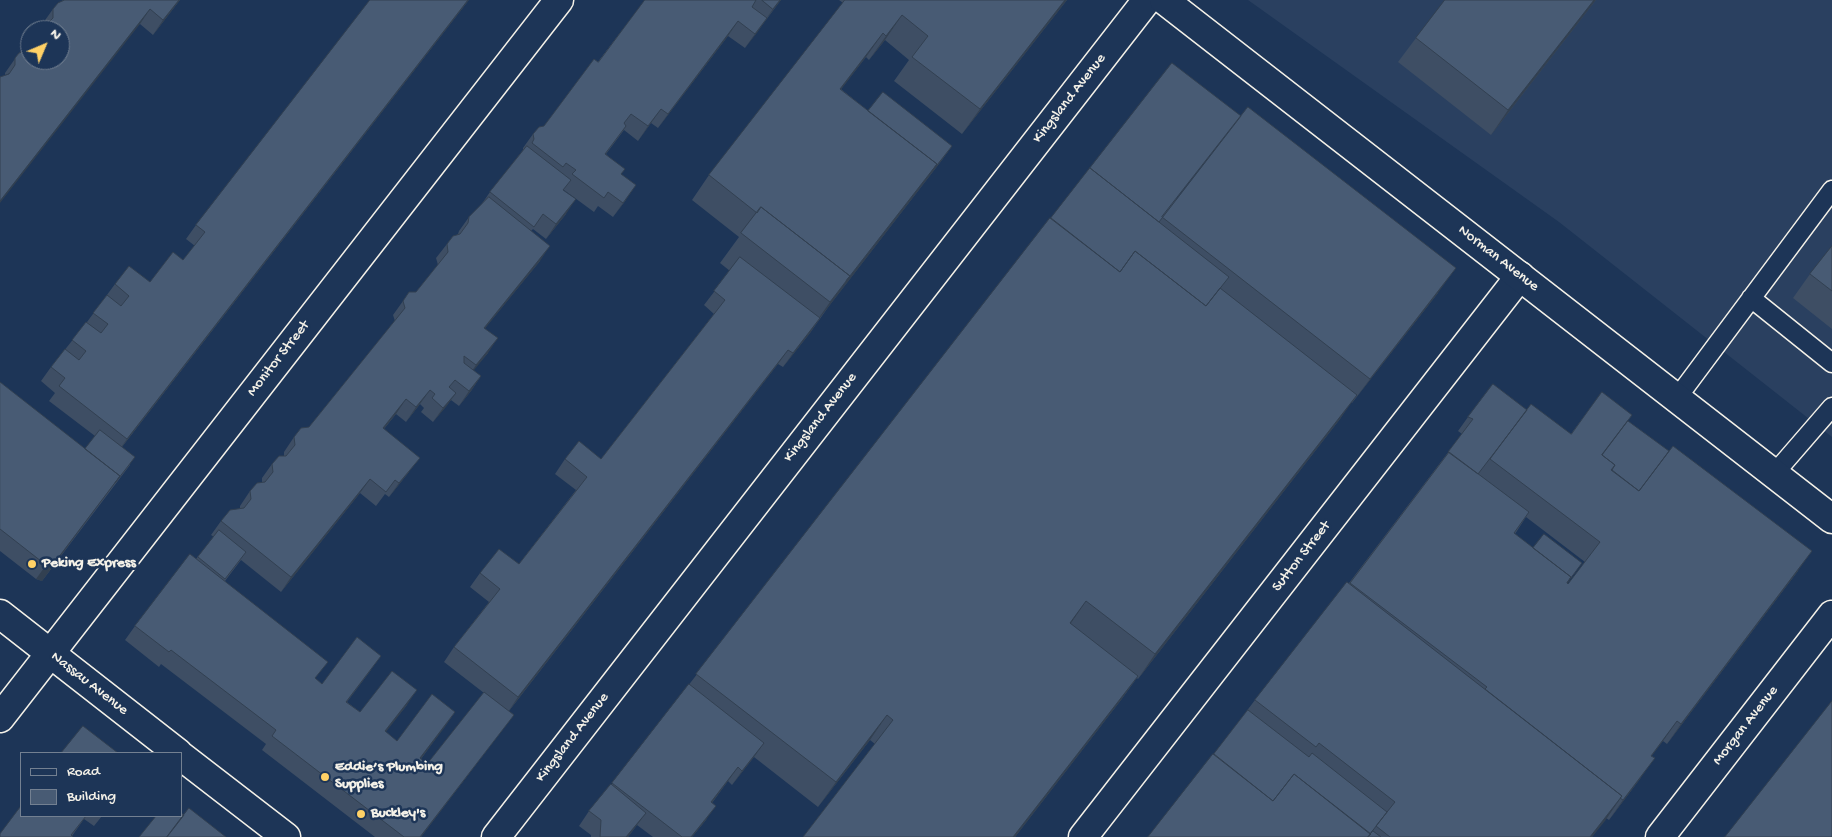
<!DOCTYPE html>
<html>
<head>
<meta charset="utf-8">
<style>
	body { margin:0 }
	#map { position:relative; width:1832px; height:837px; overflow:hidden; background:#1d3557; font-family:"Gochi Hand",sans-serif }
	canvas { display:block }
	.legend { position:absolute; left:20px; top:752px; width:162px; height:65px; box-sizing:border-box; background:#1d3557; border:1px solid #738091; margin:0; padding:6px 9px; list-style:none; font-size:15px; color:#f4f1e8 }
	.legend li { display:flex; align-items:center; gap:10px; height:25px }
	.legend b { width:25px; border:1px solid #738091 }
	.north { position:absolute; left:20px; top:20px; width:50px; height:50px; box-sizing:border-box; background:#1d3557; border:1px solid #738091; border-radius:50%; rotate:45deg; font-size:14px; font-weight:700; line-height:20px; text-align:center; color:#f4f1e8 }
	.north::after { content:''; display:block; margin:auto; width:18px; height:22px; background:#ffd166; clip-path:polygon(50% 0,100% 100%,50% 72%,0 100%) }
</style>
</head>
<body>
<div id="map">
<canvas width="1832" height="837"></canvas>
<ul class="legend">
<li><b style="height:6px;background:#1d3557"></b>Road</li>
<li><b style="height:14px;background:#485b74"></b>Building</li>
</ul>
<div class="north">N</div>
</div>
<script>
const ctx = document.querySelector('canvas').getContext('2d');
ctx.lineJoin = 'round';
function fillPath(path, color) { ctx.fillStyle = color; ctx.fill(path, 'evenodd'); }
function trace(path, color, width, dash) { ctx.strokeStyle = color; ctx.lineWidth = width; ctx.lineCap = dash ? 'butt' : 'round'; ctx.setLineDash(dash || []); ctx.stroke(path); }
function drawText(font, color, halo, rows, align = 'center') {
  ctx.font = font + ' "Gochi Hand",sans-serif'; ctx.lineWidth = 5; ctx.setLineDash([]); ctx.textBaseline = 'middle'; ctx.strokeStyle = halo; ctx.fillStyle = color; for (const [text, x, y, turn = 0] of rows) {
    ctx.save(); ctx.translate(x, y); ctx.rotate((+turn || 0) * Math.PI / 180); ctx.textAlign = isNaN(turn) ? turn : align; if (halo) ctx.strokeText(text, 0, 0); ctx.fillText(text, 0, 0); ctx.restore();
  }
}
fillPath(new Path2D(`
	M1248,0H1832V437L1559,222Z`), '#2a4060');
const service = new Path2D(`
	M1751,298L1832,363
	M1677,398L1832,190
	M1774,474L1832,407`);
const minor = new Path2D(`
	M0,614L178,753
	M0,718L559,0
	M181,756L286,837
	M496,837L1147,0
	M1083,837L1520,276
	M1660,837L1832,615`);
const secondary = new Path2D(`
	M1164,0L1832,519`);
trace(service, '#f4f1e8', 21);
trace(minor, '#f4f1e8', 31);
trace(secondary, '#f4f1e8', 31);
trace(service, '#1d3557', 18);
trace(minor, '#1d3557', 28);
trace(secondary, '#1d3557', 28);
fillPath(new Path2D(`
	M63,0H180L153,35L140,24L5,75V73L19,53L24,51V48L30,39V60L43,26V23L53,9Z
	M469,0L122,447L130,465L42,581L36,579L0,551V382L85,449L95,436L49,401L55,393L41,381L51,367L87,322L115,284L150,282L183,260L195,246L186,239L196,225Z
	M645,0H781L745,48L728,36L658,128L651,123L638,141L624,130L606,154L621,174L626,200L613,217L598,206L594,212L564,190L566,214L546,239L533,229L531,231L540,261L485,328L488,353L473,370L481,376L471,391L459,406L451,400L433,422L421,412L424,408L420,404L406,422L396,414L384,429L409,472L389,497L385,494L376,506L360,493L281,592L241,560L225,581L316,679L322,684L371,670L347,702L360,712L407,705L385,732L397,741L455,712L421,759L427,764L484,693L444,662L454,647L489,602L470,587L480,573L519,564L576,490L555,474L565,459H601L714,314L704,305L730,271L720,263L739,237L692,200L709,175L843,3L839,0H1067L962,134L894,81L909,60L885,40L869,60L866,57L841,89L868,111L952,146L942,160L829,306L810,333L783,367L778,364L509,711L514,715L503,729L421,837H375L262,750L266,744L161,664L159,667L125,640L135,626L196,559L214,537L211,535L221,521L240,508V506L250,491L262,482V478L272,464L284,456V452L294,437L309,427L395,321L393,315L403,301L416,292L438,265L436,258L447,244L458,234L459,231L469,217L481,205L490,192L523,150V148L533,134L544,126L598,62Z
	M1445,0H1596L1491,135L1398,62L1416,38Z
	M1090,168L1438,293L1352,403L1351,402L1340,419L1138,679L1137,678L1121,700L1015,837H803L875,744L870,740L818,807L754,757L732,785L728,781L712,803L706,820L692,837H653L637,825L628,837H591V835L579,826L589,811L611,785Z
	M1832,246V329L1793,298L1810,274Z
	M1527,410L1571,434L1628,421L1798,571L1667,744L1663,741L1651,756L1640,779L1609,820L1606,818L1592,837H1148L1214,754L1255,700L1349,583L1462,434L1458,431L1468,417ZM1526,517L1585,562L1568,584L1567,583L1577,570L1533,548L1515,534Z
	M21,816H102L94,826L84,819L72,836Z`), '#3e4e64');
fillPath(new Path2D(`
	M179,0H180L153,35L163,20Z
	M468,0H469L117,453L127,439Z
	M780,0H781L763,23L773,9Z
	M1065,0H1067L962,134L980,109Z
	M1594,0H1596L1491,135L1508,110Z
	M150,9L140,24L0,203V201Z
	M902,15L885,40L869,60L886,36Z
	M767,18L757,33L745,48L755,34Z
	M738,21L728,36L658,128L668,114Z
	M883,33L866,57L823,113L840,89Z
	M661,109L651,123L638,141L648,126Z
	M952,146L942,160L809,332L830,302L937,164Z
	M636,185L626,200L613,217L623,203Z
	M576,199L566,214L546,239L556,224Z
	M550,246L540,261L474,342L484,328Z
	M1456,268L1438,293L1352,403L1370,379Z
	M820,318L810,333L783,367L793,353Z
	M498,338L488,353L466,380L476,365Z
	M788,350L778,364L508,712L518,697Z
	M481,376L471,391L459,406L469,391Z
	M430,390L420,404L406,422L416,407Z
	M456,393L446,407L433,422L443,408Z
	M1357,395L1340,419L1138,679L1155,654Z
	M406,399L396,414L373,442L383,428Z
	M420,458L409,472L389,497L399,483Z
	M120,476L42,581L36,579L46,565Z
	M370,479L360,493L281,592L291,577Z
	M1812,551L1798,571L1667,744L1681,724Z
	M1086,601L1069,626L1070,623Z
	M381,656L371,670L336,716L346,702Z
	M1138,676L1121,700L1015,837H1013Z
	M417,690L407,705L375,746L385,731Z
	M455,712L445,727L410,773L420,758Z
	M514,715L503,729L421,837H420Z
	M887,715L870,740L818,807L836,782Z
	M1677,721L1663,741L1637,776L1651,756Z
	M764,743L754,757L732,785L742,771Z
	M1655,758L1640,779L1609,820L1623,800Z
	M738,767L728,781L701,817L711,802Z
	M1622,796L1605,821L1592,837H1590Z
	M716,806L706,820L692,837H691Z
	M646,813L628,837H626Z`), '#324051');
const building = new Path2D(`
	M65,0H179L163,20L150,9L0,201V77L9,74L15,65V58L19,53L28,49L30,47V60H60V30H37L38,28L47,24L53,18V9L58,3Z
	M370,0H468L127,439L59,386L65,378L51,367L65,349L79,360L86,351L72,340L86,322L101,333L108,324L93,313L107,295L121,306L129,296L115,284L129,266L150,282L173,252L183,260L205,232L196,225Z
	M645,0H756L752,7L767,18L755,34L738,21L668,114L661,109L648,126L631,114L624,123L626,126L605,154L625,169L621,174L636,185L623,203L608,192L604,198L572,174L576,170L566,163L563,167L532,143L534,139L533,134L539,127L544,126L594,59L598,62Z
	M762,0H780L773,9Z
	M845,0H1065L980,109L912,57L928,36L902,15L886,36L883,33L840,89L937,164L846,281L850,276L761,207L757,213L709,175Z
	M1445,0H1594L1508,110L1416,38Z
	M1172,63L1241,116L1159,222L1090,168Z
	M883,92L952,146L930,174L937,164L868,111Z
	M1248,107L1456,268L1370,379L1162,217Z
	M527,146L571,180L563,190L576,199L556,224L543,214L534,227L490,192Z
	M1090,168L1229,277L1206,306L1135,251L1120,272L1051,218Z
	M489,197L550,246L484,328L498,338L476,365L464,356V363L481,376L469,391L455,380L449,387L456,393L443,408L432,398L435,394L430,390L416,407L406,399L383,428L420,458L399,483L395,480L386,492L370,479L291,577L221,521L230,510L244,508L251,499L250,491L257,483L265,482L273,472L272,464L279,456H286L295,445L294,437L301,428L309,427L405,308L403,301L409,292H416L448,252L447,244L453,236L460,234L468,223L469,217Z
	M761,207L850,276L830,302L741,233Z
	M1050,218L1120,272L1135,251L1206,306L1220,288L1357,395L1155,654L1086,601L1070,623L1138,676L1013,837H803L893,720L887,715L836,782L696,674Z
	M1832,246V291L1810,274Z
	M740,257L820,318L793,353L788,350L518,697L454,647L500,589L480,573L499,549L519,564L587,477L565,459L579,441L601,459L725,300L714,291Z
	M0,382L120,476L52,566L46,565L0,529Z
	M1493,384L1527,410L1478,474L1448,452L1473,419L1468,417Z
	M1602,392L1632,415L1602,455L1615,465L1611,470L1639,491L1673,446L1812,551L1681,724L1677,721L1651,756L1655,758L1623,800L1620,798L1622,796L1485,689L1487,687L1350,583L1449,452L1529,512L1514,533L1571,577L1567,583L1568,584L1600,542L1490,459L1531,404L1571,434Z
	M1628,421L1669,451L1639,491L1612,470L1615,465L1602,455Z
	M100,430L135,457L115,483L120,476L85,449Z
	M219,530L246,552L225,579L198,557Z
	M1544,534L1582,563L1567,583L1571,577L1533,548Z
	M190,554L328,662L315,678L322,684L357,637L381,656L346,702L360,712L392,671L417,690L385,731L397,741L432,694L455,712L420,758L427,764L484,692L514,715L420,837H404L272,736L276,730L171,650L169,652L135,626Z
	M1347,582L1622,796L1590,837H1390L1376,826L1395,802L1319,743L1316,747L1255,700Z
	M689,684L764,743L742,771L738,767L711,802L716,806L691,837H682L612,783Z
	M1832,701V837H1725Z
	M1248,710L1309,757L1312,753L1387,812L1370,834L1294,774L1273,801L1214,754Z
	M83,726L118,753H63L62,752Z
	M1213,754L1273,801L1294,774L1371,834L1368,837H1148Z
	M611,784L646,813L626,837H600L601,820L589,811Z
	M21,806V816H86L71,835L73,837H0V834Z
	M189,808L226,837H167Z
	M181,813L184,815L167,837H139L156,816H181Z
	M1373,831L1381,837H1368Z`);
fillPath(building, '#485b74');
trace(building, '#324051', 1);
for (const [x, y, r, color] of [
	[32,564,5,"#ffd166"],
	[325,777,5,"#ffd166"],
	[361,814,5,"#ffd166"]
]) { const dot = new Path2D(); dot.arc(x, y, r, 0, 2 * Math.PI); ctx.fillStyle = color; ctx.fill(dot); trace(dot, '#1d3557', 2); }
drawText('15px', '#f4f1e8', '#1d3557', [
	["Kingsland Avenue",1070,99,-52],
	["Norman Avenue",1498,259,38],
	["Monitor Street",279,359,-52],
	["Kingsland Avenue",821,418,-52],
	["Sutton Street",1302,557,-52],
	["Nassau Avenue",89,684,38],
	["Morgan Avenue",1746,726,-52],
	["Kingsland Avenue",573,738,-52]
]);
drawText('bold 15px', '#f4f1e8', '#1d3557', [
	["Peking Express",42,564],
	["Eddie’s Plumbing",335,768],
	["Supplies",335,785],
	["Buckley's",371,814]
], 'left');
</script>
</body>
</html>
